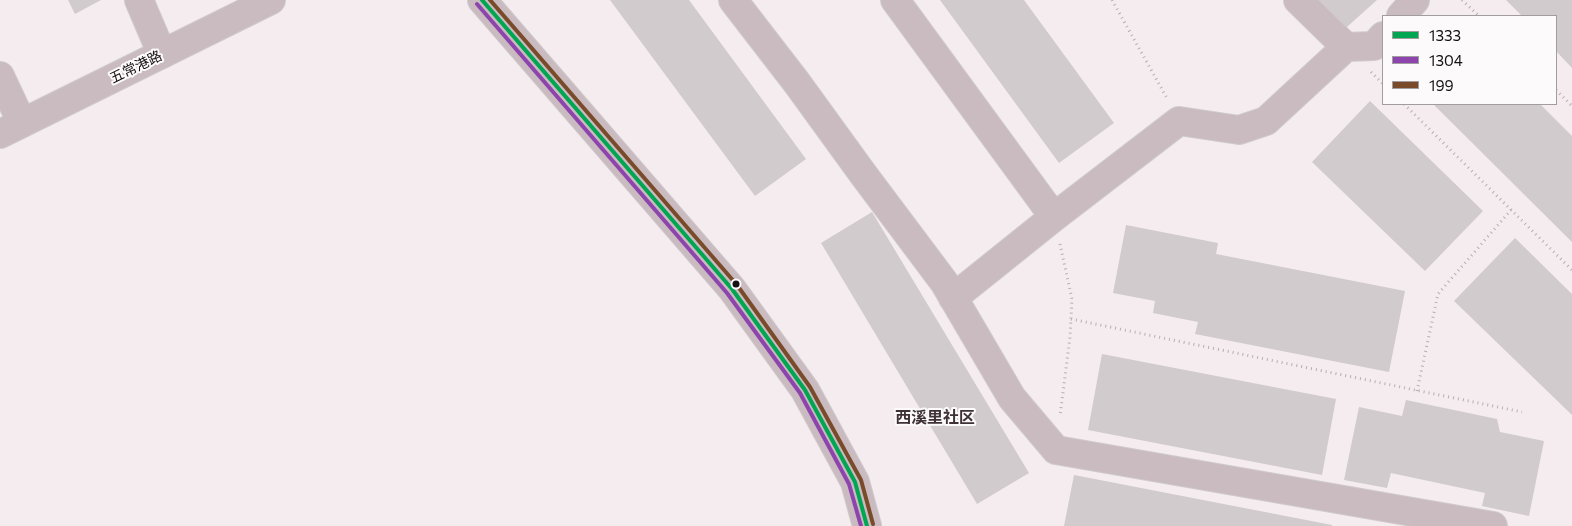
<!DOCTYPE html>
<html>
<head>
<meta charset="utf-8">
<style>
	body { margin:0 }
	#map { position:relative; width:1572px; height:526px; overflow:hidden; background:#f4ecef; font-family:Commissioner,sans-serif }
	canvas { display:block }
	.legend { position:absolute; left:1382px; top:15px; width:175px; height:90px; box-sizing:border-box; background:#fdfafb; border:1px solid #a19d9e; margin:0; padding:6px 9px; list-style:none; font-size:15px; color:#161113 }
	.legend li { display:flex; align-items:center; gap:10px; height:25px }
	.legend b { width:25px; border:1px solid #a19d9e }
</style>
</head>
<body>
<div id="map">
<canvas width="1572" height="526"></canvas>
<ul class="legend">
<li><b style="height:6px;background:#00a651"></b>1333</li>
<li><b style="height:6px;background:#8e44ad"></b>1304</li>
<li><b style="height:6px;background:#7a4b2a"></b>199</li>
</ul>
</div>
<script>
const ctx = document.querySelector('canvas').getContext('2d');
ctx.lineJoin = 'round';
function fillPath(path, color) { ctx.fillStyle = color; ctx.fill(path, 'evenodd'); }
function trace(path, color, width, dash) { ctx.strokeStyle = color; ctx.lineWidth = width; ctx.lineCap = dash ? 'butt' : 'round'; ctx.setLineDash(dash || []); ctx.stroke(path); }
function drawText(font, color, halo, rows, align = 'center') {
  ctx.font = font + ' Commissioner,"Noto Sans SC",sans-serif'; ctx.lineWidth = 4; ctx.setLineDash([]); ctx.textBaseline = 'middle'; ctx.strokeStyle = halo; ctx.fillStyle = color; for (const [text, x, y, turn = 0] of rows) {
    ctx.save(); ctx.translate(x, y); ctx.rotate((+turn || 0) * Math.PI / 180); ctx.textAlign = isNaN(turn) ? turn : align; if (halo) ctx.strokeText(text, 0, 0); ctx.fillText(text, 0, 0); ctx.restore();
  }
}
fillPath(new Path2D(`
	M68,0H101L75,14Z
	M610,0H689L806,159L755,196Z
	M940,0H1024L1114,123L1059,163Z
	M1306,0H1377L1338,35Z
	M1506,0H1572V68L1556,51V16H1522Z
	M1370,101L1483,211L1425,271L1312,162Z
	M1433,104H1540L1572,136V242Z
	M872,212L1029,473L977,504L821,243Z
	M1126,225L1218,243L1216,254L1405,291L1389,372L1195,334L1198,322L1153,313L1155,301L1113,293Z
	M1515,238L1572,294V415L1454,301Z
	M1102,354L1336,399L1322,475L1088,430Z
	M1406,400L1497,419L1500,432L1544,441L1529,516L1482,506L1485,493L1391,473L1387,488L1344,480L1359,407L1402,416Z
	M1074,475L1332,525V526H1064Z`), '#d1cbcd');
const minor = new Path2D(`
	M139,0L162,54
	M733,0L797,83L863,174L944,282L1012,398L1056,450L1493,526
	M895,0L1054,217
	M1298,0L1346,47
	M1401,16L1415,0
	M0,76L22,123
	M953,298L1054,217L1179,121L1239,130L1266,121L1346,47L1374,46L1383,36`);
const tertiary = new Path2D(`
	M482,0L732,289L805,390L855,482L867,526
	M0,134L271,0`);
trace(minor, '#d0cacd', 30);
trace(tertiary, '#d0cacd', 30);
trace(new Path2D(`
	M1112,0L1168,100
	M1462,0L1479,16
	M1371,72L1383,84
	M1556,90L1572,106
	M1404,104L1572,270
	M1060,244L1072,299L1070,337L1060,416
	M1071,319L1522,412
	M1417,391L1438,294L1511,210`), '#b8aeb2', 3, [1, 4]);
trace(minor, '#c9bbc0', 28);
trace(tertiary, '#c9bbc0', 28);
trace(new Path2D(`
	M482,0L732,289L805,390L855,482L867,526`), '#00a651', 4);
trace(new Path2D(`
	M477,4L727,293L800,393L849,484L861,526`), '#8e44ad', 4);
trace(new Path2D(`
	M490,0L737,285L810,387L861,480L873,524`), '#7a4b2a', 4);
for (const [x, y, r, color] of [
	[736,284,4.5,"#161113"]
]) { const dot = new Path2D(); dot.arc(x, y, r, 0, 2 * Math.PI); ctx.fillStyle = color; ctx.fill(dot); trace(dot, '#fdfafb', 2); }
drawText('14px', '#161113', '#fdfafb', [
	["五常港路",136,67,-26]
]);
drawText('bold 16px', '#3e3236', '#fdfafb', [
	["西溪里社区",935,418]
]);
</script>
</body>
</html>
